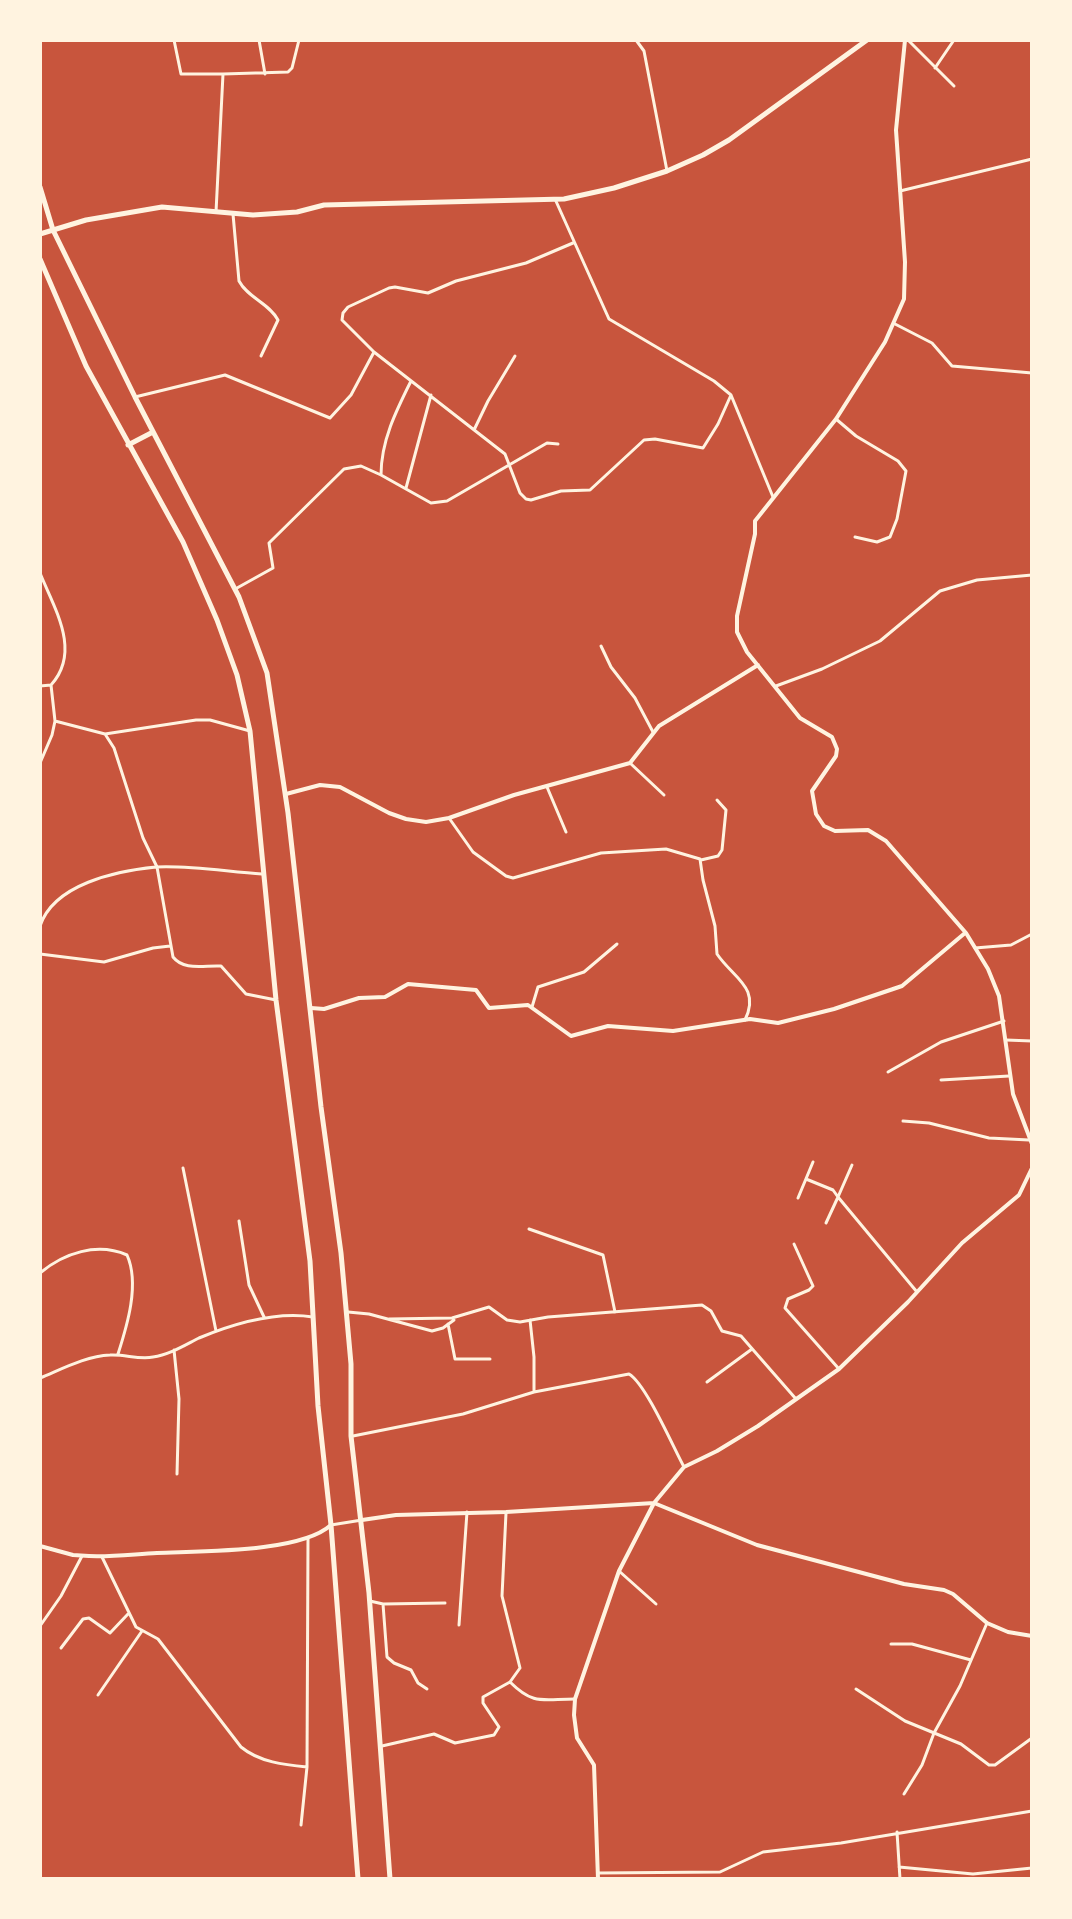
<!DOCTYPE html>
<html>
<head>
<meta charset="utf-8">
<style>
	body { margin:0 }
	#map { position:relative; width:1072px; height:1919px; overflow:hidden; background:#c8553d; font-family:"Alegreya Sans",sans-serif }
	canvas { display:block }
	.frame { position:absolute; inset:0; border:42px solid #fff3e0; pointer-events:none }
</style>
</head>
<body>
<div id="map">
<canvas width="1072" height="1919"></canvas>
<div class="frame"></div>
</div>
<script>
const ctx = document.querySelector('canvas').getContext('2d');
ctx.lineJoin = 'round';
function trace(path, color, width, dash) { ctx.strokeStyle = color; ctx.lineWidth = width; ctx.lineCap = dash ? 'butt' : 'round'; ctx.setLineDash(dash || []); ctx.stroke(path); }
trace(new Path2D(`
	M174,40L181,74H223
	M259,40L265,74
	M636,40L644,51L667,171
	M908,40L954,86
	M935,68L954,40
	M900,191L1032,159
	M555,199L609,319L714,381L731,395L773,497
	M216,212L223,74L288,72L292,68L299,40
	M233,214L239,281C248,298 269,303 278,320L261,356
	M895,324L932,343L952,366L1032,373
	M374,352L342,320L343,313L348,307L389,288L395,287L428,293L456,281L526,263L573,243
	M411,381C396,411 381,441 381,475L431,503L447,501L547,443L558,444
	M135,397L225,375L330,418L351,395L374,352L505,454L520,493L526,499L531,500L561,491L590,490L644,440L655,439L703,448L718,424L731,395
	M836,419L856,436L898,461L906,471L897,519L890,537L877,542L855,537
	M474,430L488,401L515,356
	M406,488L431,395
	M40,573C54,608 82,651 51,685
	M237,588L273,568L269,543L344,469L361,466L381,475
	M601,646L611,667L635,698L653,732
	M40,686L51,685L55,721
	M776,686L822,669L880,641L940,591L977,580L1032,575
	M105,734L114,748L143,838L157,867L173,957C184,971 204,965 221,966L246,994L276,1000
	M40,763L52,735L55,721L105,734L196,720H210L250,731
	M630,763L664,795
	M547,787L566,832
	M449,818L473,852L506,876L513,878L601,853L666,849L700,859L703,880L715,926L717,954C733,978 761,987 745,1020
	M701,860L718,856L722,850L726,810L717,800
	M40,926C54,884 116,871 156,867C189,865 229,872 262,874
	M975,948L1011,945L1032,934
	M40,954L104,962L153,948L170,946
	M532,1007L538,987L584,972L617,944
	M1006,1040L1032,1041
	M888,1072L941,1042L1004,1021
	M941,1080L1009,1076
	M903,1121L929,1123L989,1138L1029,1140
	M852,1165L838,1197L917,1292
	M183,1168L216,1331
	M806,1179L833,1190L838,1197L826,1223
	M798,1198L813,1162
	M239,1221L249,1285L264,1317
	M529,1229L603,1255L615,1312
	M794,1244L813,1286L809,1290L788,1299L785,1308L839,1369
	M40,1273C64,1253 97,1242 127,1255C140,1284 127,1326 118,1354
	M348,1312L369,1314L432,1331L443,1328L454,1320
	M389,1319L452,1318L489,1307L507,1320L520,1322L548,1317L702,1305L711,1311L722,1331L741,1336L796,1399
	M530,1320L534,1357V1392
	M448,1324L455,1359H490
	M174,1350L179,1399L177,1474
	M40,1378C62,1369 86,1356 110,1355C125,1354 139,1360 153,1357C169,1355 185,1345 199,1338C235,1323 275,1311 313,1317
	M707,1382L752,1349
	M353,1436L463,1414L534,1392L629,1374C646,1384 673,1447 684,1467
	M506,1513L502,1596L520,1668L510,1682
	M331,1525L362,1520
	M102,1557L136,1627L158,1639L241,1747C259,1762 285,1765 307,1767
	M619,1571L656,1604
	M370,1601L383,1604L445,1603
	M383,1604L387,1657L394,1663L411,1670L418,1683L427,1689
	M459,1625L467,1512
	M40,1626L61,1596L82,1556
	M891,1644H912L971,1660
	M61,1648L83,1619L89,1618L110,1633L128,1614
	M856,1689L905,1721L961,1744L989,1765H995L1032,1738
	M98,1695L142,1631
	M382,1746L434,1734L455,1743L494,1735L499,1727L483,1703V1697L510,1682C534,1706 543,1699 575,1699
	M904,1794L922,1765L934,1733L960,1686L987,1623
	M301,1825L307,1767L308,1539
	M897,1832L900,1879
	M899,1867L973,1874L1032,1868
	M599,1873L720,1872L763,1852L841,1843L1032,1811`), '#fff3e0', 3);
trace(new Path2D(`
	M905,40L896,130L905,262L904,299L885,342L836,419L755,521V534L737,616V632L747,652L800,718L832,737L837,749L836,756L812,791L816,814L824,826L835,831L868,830L886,841L966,933L988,969L999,996L1013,1094L1032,1144
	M286,794L320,785L340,787L389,813L406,819L426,822L449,818L514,795L630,763L659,726L758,665
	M311,1008L324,1009L359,998L385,997L408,984L476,990L489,1008L528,1005L571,1036L608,1026L673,1031L750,1019L778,1023L834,1009L902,986L965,933
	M362,1520L396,1515L506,1512L654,1503L757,1545L904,1584L944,1590L953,1594L987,1623L1008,1632L1032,1636
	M40,1546L73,1555L89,1556C112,1557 135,1554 157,1553C200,1551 300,1553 331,1525
	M598,1879L594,1765L577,1738L574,1715L575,1699L619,1571L654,1503L684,1467L717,1451L758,1426L839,1369L908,1302L962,1243L1019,1195L1032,1168`), '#fff3e0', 4);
trace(new Path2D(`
	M40,234L86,220L162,207L253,215L297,212L324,205L564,199L614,188L667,171L703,155L729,140L867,40`), '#fff3e0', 5);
trace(new Path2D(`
	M40,187L53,230L135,397L239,597L267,673L288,813L321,1107L341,1253L351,1364V1436L369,1593L390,1879
	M40,259L86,366L183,542L217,620L237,675L250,731L276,1000L310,1261L318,1406L331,1525L358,1879
	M128,445L153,432`), '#fff3e0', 5);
</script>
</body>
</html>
